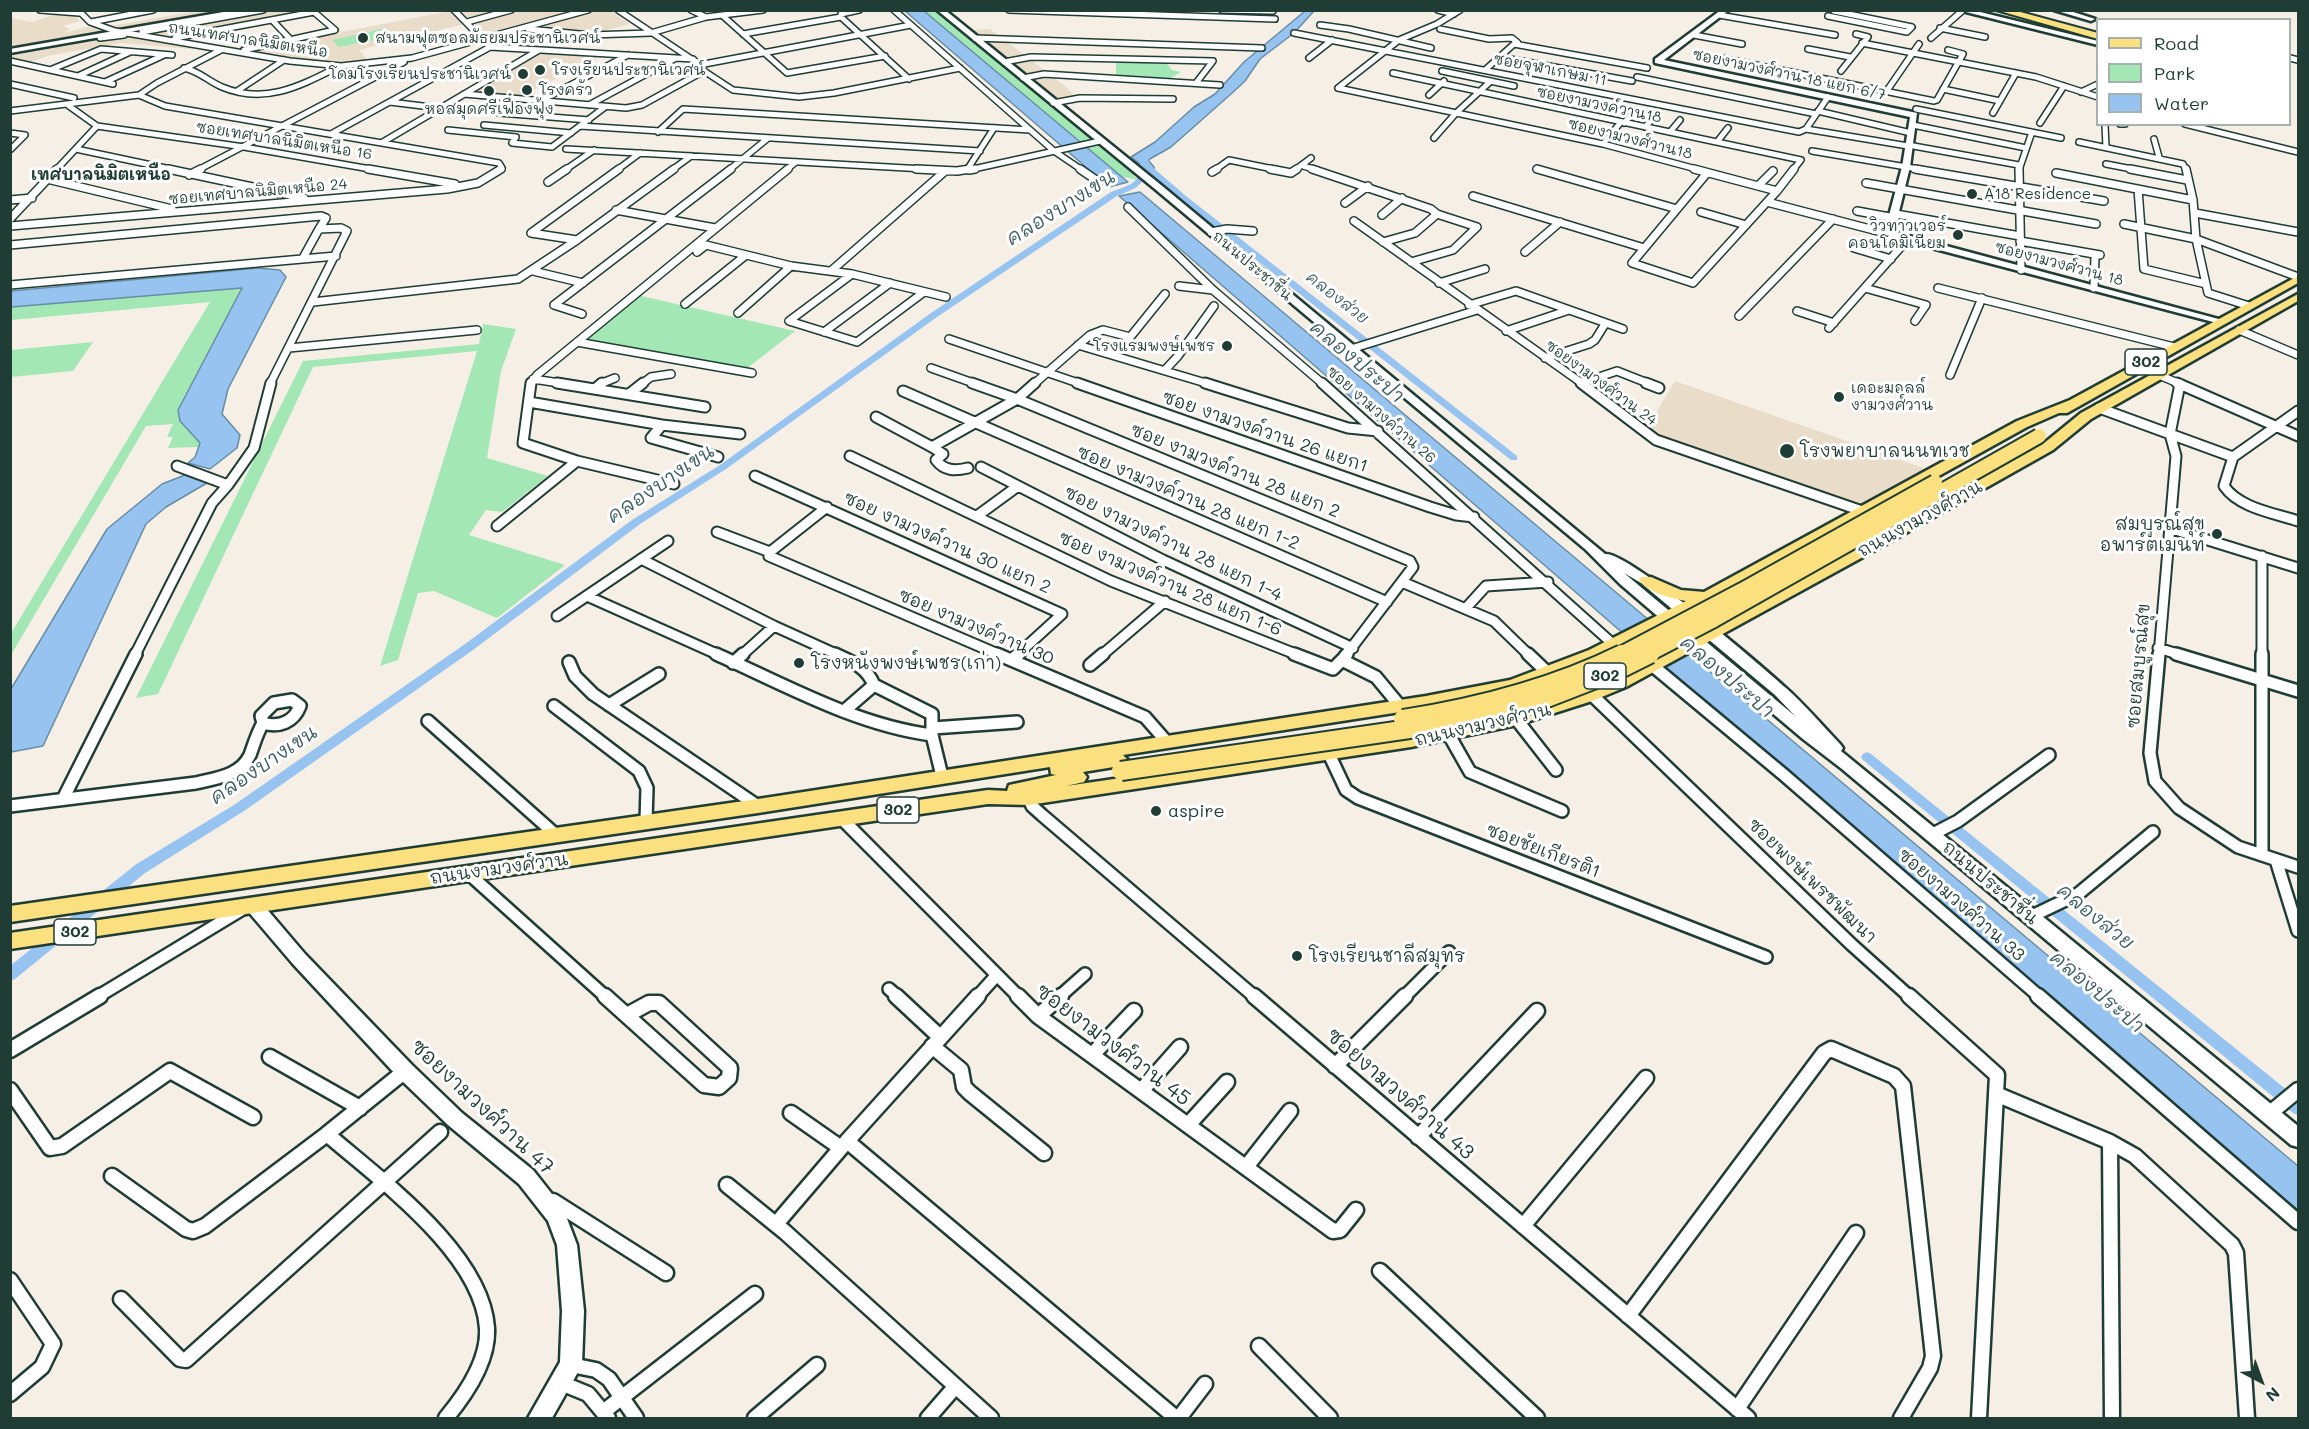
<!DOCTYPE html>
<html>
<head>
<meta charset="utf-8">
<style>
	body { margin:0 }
	#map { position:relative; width:2309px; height:1429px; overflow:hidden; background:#f5efe6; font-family:Mali,sans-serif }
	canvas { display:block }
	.frame { position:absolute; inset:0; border:12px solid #1f3d34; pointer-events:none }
	.legend { position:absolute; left:2096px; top:18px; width:195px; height:108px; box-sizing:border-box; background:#fff; border:2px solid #a5b1ae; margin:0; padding:8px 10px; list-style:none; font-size:18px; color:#1f3d34 }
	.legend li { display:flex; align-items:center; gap:12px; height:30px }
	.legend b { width:30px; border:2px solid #a5b1ae }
	.north { position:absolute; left:2231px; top:1351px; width:60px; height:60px; -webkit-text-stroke:4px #fff; paint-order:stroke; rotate:139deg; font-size:16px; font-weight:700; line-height:24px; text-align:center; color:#1f3d34 }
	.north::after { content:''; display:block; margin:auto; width:21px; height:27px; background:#1f3d34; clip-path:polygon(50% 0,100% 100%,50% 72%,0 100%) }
</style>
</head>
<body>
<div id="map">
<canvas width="2309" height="1429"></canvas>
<div class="frame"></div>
<ul class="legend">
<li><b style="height:8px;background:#fbe080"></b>Road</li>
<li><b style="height:16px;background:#a3e8b4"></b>Park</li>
<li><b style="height:16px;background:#97c3f1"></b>Water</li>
</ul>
<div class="north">N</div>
</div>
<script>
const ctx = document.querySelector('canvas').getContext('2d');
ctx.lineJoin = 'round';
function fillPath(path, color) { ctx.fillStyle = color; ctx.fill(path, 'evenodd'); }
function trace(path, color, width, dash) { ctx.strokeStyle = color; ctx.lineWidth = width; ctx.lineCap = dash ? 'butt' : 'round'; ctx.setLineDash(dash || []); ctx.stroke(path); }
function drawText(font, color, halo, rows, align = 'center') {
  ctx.font = font + ' Mali,"Playpen Sans Thai",sans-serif'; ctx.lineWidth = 6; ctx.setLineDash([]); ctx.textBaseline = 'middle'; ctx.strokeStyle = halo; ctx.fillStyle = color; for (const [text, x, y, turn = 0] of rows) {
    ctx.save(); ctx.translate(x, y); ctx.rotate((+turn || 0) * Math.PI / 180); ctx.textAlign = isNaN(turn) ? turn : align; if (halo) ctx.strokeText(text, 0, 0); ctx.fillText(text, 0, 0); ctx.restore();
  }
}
fillPath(new Path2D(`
	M198,11H228L11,49L10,18L33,22L55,14L74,15L80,21L63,26L70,29L63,33L92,26L98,28Z
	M268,11H311L154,40L194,48L191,49L121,43L47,56L31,62L11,63L10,56Z
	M450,11L464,24L359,50L369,62L343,64L296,61L249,50Z
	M461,11H580L486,35Z
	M595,11H611L630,24L592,34L529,28Z
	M990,29L1065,86L1078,99L1060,103L971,30Z
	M539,50L604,55L517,98L468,93Z
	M1675,381L1929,470L1859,507L1658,437L1647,428Z`), '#e9dcc8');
fillPath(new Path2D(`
	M924,11H935L1092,139L1081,142Z
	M386,28L394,36L339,47L332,40Z
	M1116,60L1165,61L1172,70L1181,72L1168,80L1116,76Z
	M1096,144L1131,171L1137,180L1120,176L1085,146Z
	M242,288L178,410L180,421L200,443L198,447L168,448L173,437H167L173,424L146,426L11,655L10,635L210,302L11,320V307Z
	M637,295L795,331L737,376L584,340Z
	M483,324L516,329L501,371L487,458L548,476L502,512L486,510L469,535L565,565L497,618L434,591L418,593L398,660L380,666L477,351L313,367L158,694L136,698L303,361L479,344Z
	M93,342L73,371L11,377V350Z`), '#a3e8b4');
const water = new Path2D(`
	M905,11H924L1128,182L1109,187Z
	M1305,11H1314L1294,33L1260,59L1245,81L1231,94L1171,147L1148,160L1154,167V175L1131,157L1155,142L1194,107L1215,94L1244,62Z
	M1140,192L2298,1166V1219L1119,196Z
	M258,268L280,270L286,277L228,389L222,414L240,435L237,448L210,469L188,463L195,457L200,443L180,421L178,410L242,288L11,307V291Z
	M185,475L207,483L166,507L146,524L43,746L11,752V689L107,529L162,484Z`);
fillPath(water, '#97c3f1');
trace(water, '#678da5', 1.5);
fillPath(new Path2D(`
	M1146,155L1152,156L1148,160L1151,166L1186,196L1517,456V460H1511L1180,200L1147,170C1144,187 1131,190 1117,196L937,317L726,469L640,524L473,650L244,811L145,873L15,979L10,981V966L135,865L234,805L465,644L632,520L720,465L931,313L1111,192C1132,184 1141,184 1140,159Z
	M1867,752L1871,754L2298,1099V1115L2293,1113L1863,760L1861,757L1863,754Z`), '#97c3f1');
const streetFar4 = new Path2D(`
	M40,10L79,13
	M78,10L90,22L115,31L290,61L341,66L412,58L588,10
	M454,10L490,47L693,59L699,65L911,25
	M618,10L690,58
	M691,10L706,17
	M894,10L1054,151L1082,170
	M1009,10L1275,19
	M1222,10L1273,11
	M1438,10L1454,14
	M1719,15L1835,35
	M723,16L787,73L885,56
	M1828,16L1907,32L1912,27L1834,11
	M841,17V14L859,10
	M272,20L291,40
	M91,22L153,10
	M467,22L511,10
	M1320,25L1349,29L1431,48
	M1940,28L1985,37
	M528,29L590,35L651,33L706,17L763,10
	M1440,29L1489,39L1512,38L1518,43
	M142,32L263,10
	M1294,33L1799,132L1806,129L1828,97
	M743,34L841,17L909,79
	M1694,35L1742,44
	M100,38L124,35
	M175,38L314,12L335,30L244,50
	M975,38L1262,48
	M1931,38L1962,11
	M1862,43L2036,77L2098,97
	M1808,49L1850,57
	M1499,57L1632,81
	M1716,57L1934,101L1937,100L1963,54L1948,50
	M1309,58L1332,40
	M2290,58L2298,60
	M10,61L113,84
	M1004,62L1031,57L1213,61L1196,83
	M699,65L704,71L733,90L799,97L834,93L960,68
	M184,68C199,71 208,81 222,87C265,105 300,86 338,67
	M50,70L101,49L172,55
	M1485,70L1514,44L1647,68
	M1442,71L1514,86
	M1841,71L1868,37L1856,34
	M1393,73L1801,160L1793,170
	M78,76L130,52
	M1637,77L1816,114
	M1023,78L1044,74L1220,85
	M105,82L164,55
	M10,84L74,98
	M1338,88L1603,144L1700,170
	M1338,88L1399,40L1437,24L1460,10
	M1943,89L2000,101
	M237,91L284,60
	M1886,92L1919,44
	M2081,92L2098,84
	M464,94L626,108L642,105L704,71
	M139,95L165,106L499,163L502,168L499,170
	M1429,95L1444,81
	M540,101L628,55
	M390,102L439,108
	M1053,103L1080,98L1173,99
	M589,105L676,58
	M1916,109L2061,138
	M10,111L139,95L157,83L221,50
	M1818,111L1911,133
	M499,113L589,120
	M1993,113L2016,73
	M1624,123L1635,111
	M2040,123L2064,86
	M2120,124H2125
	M2185,124L2298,152
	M484,125L571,133
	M1913,125L2026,148
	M2105,125L2106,147
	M97,126L244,147L376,170
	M580,126L980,151
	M1645,127L1657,114
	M1806,129L1908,146
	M448,130L516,137L512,143L552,147L605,107
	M658,132L683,109L1030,130
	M1670,132L1680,120
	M10,133L25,135L10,150
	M331,134L490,47
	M1434,138L1456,113L1491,81
	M2154,139L2159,157
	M383,142L539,50
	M1717,142L1728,128
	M2079,142L2183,164L2186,170
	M1603,144L1621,122
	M1908,145L2019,165
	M76,149L175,170
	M566,149L942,170
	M1812,151L1924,170
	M2106,164L2137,170
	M1303,166L1317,170
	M1537,169L1541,170
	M56,170L97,126L69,106
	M198,170L404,62
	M565,170L594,150
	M617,170L640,153
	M672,170L691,156
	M729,170L767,139
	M786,170L796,162
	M967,170L994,128
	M969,170L1100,141
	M1215,170L1229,160L1278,170
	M1295,170L1311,158
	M2019,170L2032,132`);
const streetFar3 = new Path2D(`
	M168,169L304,198
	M368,169L455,184
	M916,169L957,171L970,169
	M1080,169L1099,182
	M1270,169L1291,173L1297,169
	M1312,169L1431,209L1437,214L1477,227L1453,250L1411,262
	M1537,169L1677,209
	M1694,169L1777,191
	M1915,169L2104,201
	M2019,169L2021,270
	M2130,169L2187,180
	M2186,169L2193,200L2196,239L2208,293L2249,306
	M969,170L975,169
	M1212,172L1217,169
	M1707,173L1632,263L1693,283L1777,191L1794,169
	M2056,173L2193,200
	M189,175L201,169
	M47,179L172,209
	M548,182L567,169
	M1866,183L2096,224
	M1758,186L1773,171
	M2138,189L2144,269L2206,284
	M1473,196L1644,248
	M10,200L32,198
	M1767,202L1889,234
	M1345,203L1368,186
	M1128,207L1213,290L1323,384
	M616,210L715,228
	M1857,211L1895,218
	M1701,212L1746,225
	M2195,213L2298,232
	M1896,214L2020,236
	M1382,215L1402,198
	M10,219L57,169
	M1354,221L1583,384
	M2124,224L2196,239L2298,277
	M10,226L447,189L478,183L501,169
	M1211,232L1227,229L1253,231
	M577,240L531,233L619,169
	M2020,241L2100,255
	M1383,242L1415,233L1437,214
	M10,245L321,216L326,218L319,229L341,228L347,231L270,384
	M1854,248L1891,259
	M697,252L706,245L791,266L852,274L946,297
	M1525,252L1560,222
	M303,258L319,229
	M533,271L583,283
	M831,271L944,172
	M852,274L789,321L857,342L924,292
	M1439,283L1485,269
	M10,285L336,256
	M1179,286L1213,290
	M1865,288L1926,305L1915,321
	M1938,288L2174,347
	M2094,288L2095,257
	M313,302L518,279L577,240L674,169
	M685,304L746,255
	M1469,305L1516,291L1623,329
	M1797,311L1834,323
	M738,313L791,266
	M582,314L554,305L731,169
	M1739,316L1833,219
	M1829,328L1908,239
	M2239,330L2298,355
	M1506,331L1569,310
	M824,332L890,283
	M949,339L1081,384
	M577,342L752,373
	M1078,345L1209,384
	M289,348L477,330
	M1351,349L1477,310
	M1113,354L1127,341L1165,294
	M1545,358L1589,344L1595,340L1605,324
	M931,368L976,384
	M1165,370L1178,356L1214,306
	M1950,375L1982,298
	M2159,375L2180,384
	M533,379L566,384
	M1581,383L1617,371L1650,384
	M531,384L537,375L788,169
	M600,384L615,378
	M642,384L651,377L671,374
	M1034,384L1090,335L1103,330L1130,337`);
const streetFar2 = new Path2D(`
	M531,383L523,443L577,461L674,484
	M557,383L705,407
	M972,383L1017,399L1410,561L1413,567L1346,655
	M1077,383L1430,507L1456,515L1474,517
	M1205,383L1348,428L1378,431
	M1322,383L1614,645
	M1581,383L1656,440L1862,511
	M1646,383L1659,388
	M2177,383L2298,436
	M595,389L602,383
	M903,391L1387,602
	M629,394L643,383
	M529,402L662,425L651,438L718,457
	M2099,408L2233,457
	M876,417L932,447
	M662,425L740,434
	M850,456L1111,581L1298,655
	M2233,457L2224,486C2239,508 2274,513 2298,521
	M2233,457L2298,411
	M981,467L1163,560L1353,648
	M968,468C955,471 944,471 936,460L943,454L932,447L1017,399L1035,383
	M755,476L1062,614L1017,655
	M228,485L254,448L271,383
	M977,516L1018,486
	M497,526L577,461
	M2169,528L2298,568
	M717,532L770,552
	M770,552L769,556L1000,655
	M770,552L827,507
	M2262,556V655
	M641,559L774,626L838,655
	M1402,582L1494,621L1529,655
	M587,596L719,655
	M1466,608L1486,586L1548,582
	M557,616L668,541
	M2158,648L2181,655
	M135,655L212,503L228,485L177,466
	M742,655L774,626
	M1102,655L1165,601
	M2159,655L2176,456L2170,434L2180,384`);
const streetFar1 = new Path2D(`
	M716,654C785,685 856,725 932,735
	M835,654C852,662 866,666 874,685L932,714V735L942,776
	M997,654L1145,717L1166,741
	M1294,654L1333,669L1342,660L1376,677L1400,706
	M1528,654L1548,673
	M2159,654L2150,753L2155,781L2179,808L2238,847L2298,867
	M2176,654L2298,691
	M2262,654V855
	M1011,660L1019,654
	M1342,660L1347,654
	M569,662L575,676L593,694L758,806
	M733,663L743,654
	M1090,665L1103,654
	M1653,666L1784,775L2040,997
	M1593,696L1852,945L1910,997
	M292,700L300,706C294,722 279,728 263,723L261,716L274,703Z
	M609,705L659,674
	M554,706L639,771L647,788L646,821
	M844,711L874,685
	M1517,720L1556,770
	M428,721L555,834
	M933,728L1017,722
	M1449,735L1470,772L1562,811
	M1329,754L1346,790L1358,798L1766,957
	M1029,798L1032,806L1042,815L1255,997
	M63,799L136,654
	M10,806L196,783C216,778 240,776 250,755C254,744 257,733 263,723
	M842,819L1019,997
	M1931,835L1958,821L2049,755
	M2276,860L2298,931
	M469,874L606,997
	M2030,917L2078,894L2153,832
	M889,989L898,997
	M97,997L241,910
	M977,997L996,976
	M1059,997L1085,974
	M1404,997L1449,952`);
const street = new Path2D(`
	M605,996L704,1085L719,1087L729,1078L730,1068L659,1003H649L627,1015
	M896,996L940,1037
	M1018,996L1038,1016L1333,1231L1340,1230L1356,1210
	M1254,996L1748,1418
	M1909,996L1997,1075L1979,1418
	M2038,996L2298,1222
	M1038,1016L1061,996
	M932,1046L961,1070L964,1087L970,1093L1044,1153
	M10,1050L100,996
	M1092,1055L1134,1011
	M270,1057L360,1108
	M1335,1066L1405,996
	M10,1090L50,1148L62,1146L170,1071L253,1117
	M1141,1091L1180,1047
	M1996,1094L2110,1142L2135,1156L2232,1245L2236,1253L2247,1418
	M791,1113L841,1148
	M2269,1114L2298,1090
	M1188,1125L1227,1082
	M327,1134L405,1071
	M1418,1137L1537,1011
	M847,1141L1176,1418
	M2110,1142L2112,1418
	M1246,1167L1290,1111
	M112,1176L186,1229L193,1231L205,1226L327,1134C380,1180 482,1253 487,1328C489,1361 466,1394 446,1418
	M727,1185L785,1232L991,1418
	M553,1201L666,1273
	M776,1224L847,1141L978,996
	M1523,1226L1646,1078
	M1380,1271L1537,1418
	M10,1280L53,1344L42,1367L10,1394
	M121,1299L180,1359L186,1360L440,1132
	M1628,1316L1824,1053L1831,1049L1894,1076L1903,1086L1933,1356L1930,1368L1901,1418
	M1259,1346L1330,1418
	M571,1365L596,1370L609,1379L636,1418
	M561,1383L588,1394L608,1418
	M1737,1409L1856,1233
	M603,1412L755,1294
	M755,1418L817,1365
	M928,1418L955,1387
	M1179,1418L1205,1384`);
const secondary = new Path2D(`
	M235,10H254L10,53V49Z
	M937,10H945L1161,185L1605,554C1626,550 1763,667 1786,688C1805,705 1822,725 1840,744L1843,748L1841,751L2298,1126V1147L2291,1145L1842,769L1803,739L1662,620L1620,584L1585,549L1155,189ZM1624,573L1641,583L1775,695L1795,716Z
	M1721,10H1729L1664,60L1917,113L1910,167L1894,232L2226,321L2221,324L2217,323L1886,236L1884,234L1902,167L1910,117L1655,63V59Z
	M1958,10H1972L2098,41V45Z
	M2054,10H2067L2095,19L2091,21Z
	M253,898L259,900L305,954L412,1065L462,1113L533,1170L563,1208L577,1245L584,1311L582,1365L552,1418H528L560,1362L562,1311L557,1245L548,1221L519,1184L448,1125L398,1077L293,964L247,910L244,905L247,900Z`);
const primary = new Path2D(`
	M2298,276V283L2067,413H2059L2027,427L1751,580L1601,658L1519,689L1426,708L1123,755L1129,761L1126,765L1083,772L1087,777L1084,782L1066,786C1153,773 1240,761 1327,747C1426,732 1522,717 1614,679L1853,551L2043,444L2081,413L2298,294V301L2091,419L2053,450L1863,557L1626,687L1592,701L1517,725L1411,747L1029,805L988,804L10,949V933L946,796L988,790L1007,791L1009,785L1056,775L1051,774L1050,767L758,813L10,922V906L758,799L1426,696L1510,680L1589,650L1686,601C1671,598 1649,593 1639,580L1641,577H1651L1681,590L1704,592L2017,421L2070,400Z`);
const highway = new Path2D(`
	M1996,10H2013L2098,33V39Z`);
trace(streetFar4, '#1f3d34', 8);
trace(streetFar3, '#1f3d34', 10);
trace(streetFar2, '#1f3d34', 13);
trace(streetFar1, '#1f3d34', 16);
trace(street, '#1f3d34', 19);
trace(secondary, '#1f3d34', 5);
trace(primary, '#1f3d34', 5);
trace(highway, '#1f3d34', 4);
trace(streetFar4, '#fff', 5);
trace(streetFar3, '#fff', 7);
trace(streetFar2, '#fff', 9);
trace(streetFar1, '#fff', 11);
trace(street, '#fff', 14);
fillPath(secondary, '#fff');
fillPath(primary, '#fbe080');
fillPath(highway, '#fbe080');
const primaryBridgeFar1 = new Path2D(`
	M1619,655L1742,590L1935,482
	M1647,655L1714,620L2039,436`);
const primaryBridge = new Path2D(`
	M1403,719C1479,707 1553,688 1622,654
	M1121,771L1430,726L1526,706L1616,671L1650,654`);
trace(primaryBridgeFar1, '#1f3d34', 18, []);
trace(primaryBridge, '#1f3d34', 22, []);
trace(primaryBridgeFar1, '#fbe080', 14);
trace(primaryBridge, '#fbe080', 18);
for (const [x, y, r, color] of [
	[363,38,6,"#1f3d34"],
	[540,70,6,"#1f3d34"],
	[523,74,6,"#1f3d34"],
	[527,90,6,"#1f3d34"],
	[489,91,6,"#1f3d34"],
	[1972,194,6,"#1f3d34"],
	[1958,235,6,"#1f3d34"],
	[1227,346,6,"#1f3d34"],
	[1839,397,6,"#1f3d34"],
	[1787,451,8,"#1f3d34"],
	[2217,534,6,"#1f3d34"],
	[799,663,6,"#1f3d34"],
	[1156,811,6,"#1f3d34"],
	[1297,956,6,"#1f3d34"]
]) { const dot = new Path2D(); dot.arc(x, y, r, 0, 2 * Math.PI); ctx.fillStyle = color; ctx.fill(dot); trace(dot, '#fff', 2); }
drawText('15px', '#1f3d34', '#fff', [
	["สนามฟุตซอลมัธยมประชานิเวศน์",375,38],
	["โรงเรียนประชานิเวศน์",552,70],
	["โดมโรงเรียนประชานิเวศน์",511,74,"right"],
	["โรงครัว",539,90],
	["หอสมุดศรีเฟื่องฟุ้ง",489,109,"center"],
	["A18 Residence",1984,194],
	["วิวทาวเวอร์",1946,226,"right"],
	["คอนโดมิเนียม",1946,243,"right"],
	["โรงแรมพงษ์เพชร",1215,346,"right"],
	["เดอะมอลล์",1851,388],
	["งามวงศ์วาน",1851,405]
], 'left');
drawText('15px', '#1f3d34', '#fff', [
	["ถนนเทศบาลนิมิตเหนือ",248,40,9],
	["ซอยจุฬาเกษม 11",1550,70,11],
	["ซอยงามวงศ์วาน 18 แยก 6/7",1789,75,12],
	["ซอยงามวงค์วาน18",1599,105,12],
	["ซอยงามวงศ์วาน18",1630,139,14],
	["ซอยเทศบาลนิมิตเหนือ 16",284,141,9],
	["ซอยเทศบาลนิมิตเหนือ 24",258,192,-5],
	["ซอยงามวงศ์วาน 18",2059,264,15],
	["ถนนประชาชื่น",1252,266,40],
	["ซอยงามวงศ์วาน 24",1601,383,36],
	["ซอย งามวงค์วาน 26",1381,415,41]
]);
drawText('bold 16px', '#1f3d34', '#fff', [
	["เทศบาลนิมิตเหนือ",101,175]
]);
drawText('italic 16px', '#3d5e63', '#fff', [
	["คลองส่วย",1337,298,38]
]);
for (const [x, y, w] of [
	[2146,362,42],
	[1605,676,42],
	[898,810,42],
	[75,932,42]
]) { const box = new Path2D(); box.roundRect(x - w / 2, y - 13, w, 26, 4.5); ctx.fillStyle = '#fff'; ctx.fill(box); trace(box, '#1f3d34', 1.5); }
drawText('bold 16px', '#1f3d34', null, [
	["302",2146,362],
	["302",1605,676],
	["302",898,810],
	["302",75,932]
]);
drawText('18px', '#1f3d34', '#fff', [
	["ซอย งามวงค์วาน 26 แยก1",1265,432,19],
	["ซอย งามวงค์วาน 28 แยก 2",1235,471,22],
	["ซอย งามวงค์วาน 28 แยก 1-2",1188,498,23],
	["ถนนงามวงศ์วาน",1920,519,-29],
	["ซอย งามวงค์วาน 30 แยก 2",947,543,24],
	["ซอย งามวงค์วาน 28 แยก 1-4",1173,544,26],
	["ซอย งามวงค์วาน 28 แยก 1-6",1170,584,23],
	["ซอย งามวงค์วาน 30",976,627,23],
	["ซอยสมบูรณ์สุข",2139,666,-85],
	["ถนนงามวงศ์วาน",1483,725,-13],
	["ซอยชัยเกียรติ1",1543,851,21],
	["ถนนงามวงศ์วาน",499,869,-8],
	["ซอยพงษ์เพรชพัฒนา",1812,881,44],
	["ถนนประชาชื่น",1990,883,40],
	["ซอยงามวงศ์วาน 33",1961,905,41]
]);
drawText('18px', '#1f3d34', '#fff', [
	["โรงพยาบาลนนทเวช",1800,451],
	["สมบูรณ์สุข",2205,524,"right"],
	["อพาร์ตเมนท์",2205,545,"right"],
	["โรงหนังพงษ์เพชร(เก่า)",811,663],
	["aspire",1168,811],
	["โรงเรียนชาลีสมุทร",1309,956]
], 'left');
drawText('italic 20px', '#3d5e63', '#fff', [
	["คลองบางเขน",1061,208,-32],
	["คลองประปา",1357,362,40],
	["คลองบางเขน",661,484,-34],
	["คลองประปา",1727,677,40],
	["คลองบางเขน",264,765,-34],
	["คลองส่วย",2095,917,39],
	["คลองประปา",2097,992,40]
]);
drawText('21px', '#1f3d34', '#fff', [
	["ซอยงามวงศ์วาน 45",1113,1045,37],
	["ซอยงามวงศ์วาน 43",1400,1094,41],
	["ซอยงามวงศ์วาน 47",482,1107,43]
]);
</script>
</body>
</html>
